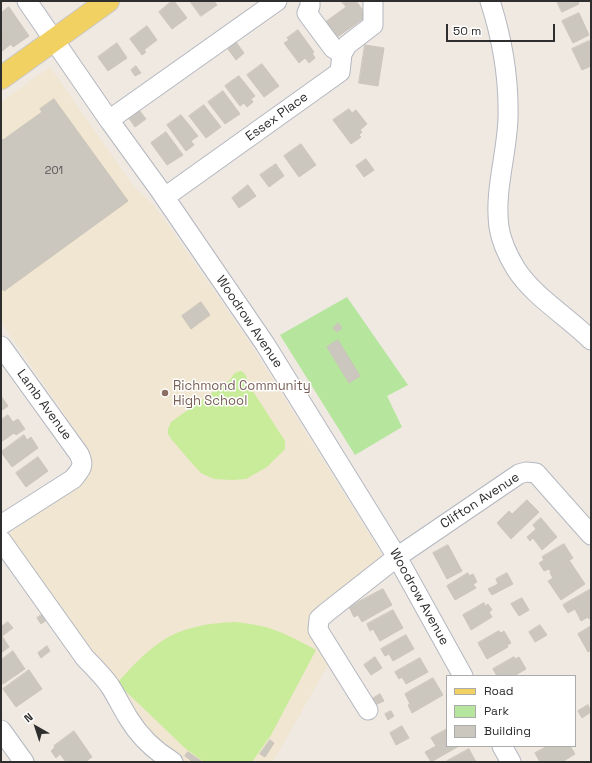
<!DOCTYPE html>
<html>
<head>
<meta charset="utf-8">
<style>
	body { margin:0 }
	#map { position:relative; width:592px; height:763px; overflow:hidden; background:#efe9e1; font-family:"Space Grotesk",sans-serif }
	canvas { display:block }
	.frame { position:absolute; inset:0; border:2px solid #2e2e2e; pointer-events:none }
	.legend { position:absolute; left:446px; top:675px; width:130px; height:72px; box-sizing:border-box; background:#fff; border:1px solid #ababab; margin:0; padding:5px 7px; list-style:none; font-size:12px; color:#2e2e2e }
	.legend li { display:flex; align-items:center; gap:8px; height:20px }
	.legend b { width:20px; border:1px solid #ababab }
	.north { position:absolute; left:16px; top:707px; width:40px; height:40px; -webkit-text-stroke:3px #fff; paint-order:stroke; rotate:321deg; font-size:11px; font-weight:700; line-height:16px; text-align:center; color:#2e2e2e }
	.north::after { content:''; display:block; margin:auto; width:14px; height:18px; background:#2e2e2e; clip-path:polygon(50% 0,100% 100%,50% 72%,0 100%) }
	.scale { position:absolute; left:446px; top:24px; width:109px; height:18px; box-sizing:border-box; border:2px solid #2e2e2e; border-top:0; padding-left:5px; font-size:12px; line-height:14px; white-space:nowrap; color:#2e2e2e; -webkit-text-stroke:3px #fff; paint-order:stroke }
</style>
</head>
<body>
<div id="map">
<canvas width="592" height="763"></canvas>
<div class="frame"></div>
<ul class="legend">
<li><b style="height:5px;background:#f2d163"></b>Road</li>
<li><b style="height:11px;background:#b6e59e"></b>Park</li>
<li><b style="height:11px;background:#cbc7bf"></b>Building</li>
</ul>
<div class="north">N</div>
<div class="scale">50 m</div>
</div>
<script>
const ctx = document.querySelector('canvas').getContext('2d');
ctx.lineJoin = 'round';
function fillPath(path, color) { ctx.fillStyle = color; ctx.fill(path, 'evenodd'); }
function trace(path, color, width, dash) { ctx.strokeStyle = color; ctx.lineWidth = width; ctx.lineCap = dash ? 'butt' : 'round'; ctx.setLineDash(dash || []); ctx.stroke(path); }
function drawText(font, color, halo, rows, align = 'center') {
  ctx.font = font + ' "Space Grotesk",sans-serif'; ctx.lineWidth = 3; ctx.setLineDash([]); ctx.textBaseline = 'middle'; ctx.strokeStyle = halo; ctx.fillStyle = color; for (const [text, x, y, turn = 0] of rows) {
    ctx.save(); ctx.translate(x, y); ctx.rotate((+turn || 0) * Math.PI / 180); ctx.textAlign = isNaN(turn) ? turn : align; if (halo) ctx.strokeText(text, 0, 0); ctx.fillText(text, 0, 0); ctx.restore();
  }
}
fillPath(new Path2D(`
	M50,67L134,187L154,205L246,337L383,556L317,607L311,615L329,663L273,762H182L142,732L4,537L87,478L92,468V460L88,449L1,322V102Z`), '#f0e6d1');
fillPath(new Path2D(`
	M347,297L408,385L387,396L402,427L355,455L280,335Z`), '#b6e59e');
fillPath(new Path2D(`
	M241,371C246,374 247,376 247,382L285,441V449L267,467L246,479L231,480L214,479L201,473L189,460L172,440L168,434V429L171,422L230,380C233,375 234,372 241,371Z
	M235,622C244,623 252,624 261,626C280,630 299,641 316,650L271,735L252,762H204L186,749L117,683C130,669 143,654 159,643C181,627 210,623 235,622Z`), '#c9ec9a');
const building = new Path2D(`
	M172,1H174L187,18L172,29L159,12Z
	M190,1H214L217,5L201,16Z
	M341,1H356L367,16L336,38L324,23L346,7Z
	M557,1H578L579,4L562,12Z
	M9,7L29,36L13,47L1,30V13Z
	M579,13L589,35L573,43L562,21Z
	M147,26L157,40L144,50L146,52L142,55L130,39Z
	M1,30L11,44L1,52Z
	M298,30L314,52L312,53L315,58L309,63L305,58L299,63L284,43L289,40L287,38Z
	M589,41L591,45V66L582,70L572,49Z
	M236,42L244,53L236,60L228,49Z
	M117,43L127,58L108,71L98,57Z
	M365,45L384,48L378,86L359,83Z
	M262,64L279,86L264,97L247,75Z
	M136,66L141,73L135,76L131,70Z
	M239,76L255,96L251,99L253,102L247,107L244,103L240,106L225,86Z
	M223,91L240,114L225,124L208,102Z
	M54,99L128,201L4,291L1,288V138L3,140L42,112L40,109Z
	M204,105L221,127L206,138L189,116Z
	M349,109L352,113L356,110L367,124L360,130L362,132L359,135L361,137L351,144L333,120Z
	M139,110L146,119L135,127L128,117Z
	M181,115L198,136L191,141L194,145L186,151L167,125Z
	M166,132L183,155L167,165L151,143Z
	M301,144L316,165L299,177L284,156Z
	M366,159L374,170L364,177L356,166Z
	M276,164L284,176L269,187L260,175Z
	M248,185L256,196L239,208L232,198Z
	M201,302L210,315L191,329L182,316Z
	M338,323L342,328L337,332L333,328Z
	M338,340L360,376L349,383L327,347Z
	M1,396L8,406L1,411Z
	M8,415L13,422L18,419L25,429L16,435L14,433L1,442V420Z
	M24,435L27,440L31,437L38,448L12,467L1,452Z
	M38,457L48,471L26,487L16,473Z
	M527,500L539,512L511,539L497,523L509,511L512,514Z
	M541,518L557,537L542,550L533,538L530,541L527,537L536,529L533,525Z
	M564,544L573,558L551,572L549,569L544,571L539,563L544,560L542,557Z
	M448,545L462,571L447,579L433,553Z
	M569,560L585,584L561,600L548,581L553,578L550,573Z
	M468,573L469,576L473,574L477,582L473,584L476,588L455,600L447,586Z
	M507,573L513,584L492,595L488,589L498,584L496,579Z
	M383,589L392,605L362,622L358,615L354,617L349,607Z
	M591,589V618L589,619L588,617L581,621L575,609L568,613L563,605Z
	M522,598L529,610L519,616L511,604Z
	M484,603L485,606L488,604L492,610L489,612L492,617L471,630L463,615Z
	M393,610L403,628L380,641L373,629L370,631L367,624Z
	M44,613L48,619L41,624L37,618Z
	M8,622L13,628L2,636L9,647L1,653V627Z
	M540,625L547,635L535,642L529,632Z
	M591,626V650L588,652L578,634Z
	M499,631L501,633L504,631L511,643L507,645L508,647L487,659L478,643Z
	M406,635L414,649L393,661L389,654L385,656L381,649Z
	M47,646L50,651L41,658L38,653Z
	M13,651L25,669L3,684L2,683H1V660Z
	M375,657L382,668L371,675L364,665Z
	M514,657L515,659L519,657L526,669L514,676H497L493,669Z
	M420,658L428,672L406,684L402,677L399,679L395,672Z
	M29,670L42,689L16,707L3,689Z
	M433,678L443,695L412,713L408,705L410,704L405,694Z
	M380,694L384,701L375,705L372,699Z
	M588,705L591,712L582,718L578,711Z
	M391,711L394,716L388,720L385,714Z
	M402,726L409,738L396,745L390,733Z
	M447,729V746H459L431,762L425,752L436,746L431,738Z
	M74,731L92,757L85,762H66L60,754L56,758L51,751L55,747L54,746Z
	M270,740L274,743L265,757L260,754Z
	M548,746H570L575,754L562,762H540L535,753Z
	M469,749L476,762H448L447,761Z
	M188,752L201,761V762H193L185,756Z`);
fillPath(building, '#cbc7bf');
trace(building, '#cbc5ba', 1);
const minor = new Path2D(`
	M27,1L109,120L159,189L265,344L397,557L463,676
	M310,1V6L307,13L333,48L342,54
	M490,1C502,38 509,78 508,118C507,154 494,191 499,227C501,241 508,256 516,269C533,296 568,317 591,340
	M109,120L277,1
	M165,197L340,72L342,54L347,45L373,25V1
	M1,346L79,454C85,466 81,469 73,479L1,525
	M1,540L85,658C94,667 103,676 110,686C117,697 122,708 129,719C140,737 155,751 173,762
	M368,710L318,630L319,619L327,612L397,557L519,474L526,472L536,473L591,535
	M1,730L24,762
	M502,746L511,762`);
const major = new Path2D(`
	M1,78L108,1`);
trace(minor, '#b4b7c1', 21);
trace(major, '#c9c9c9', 24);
trace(minor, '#fff', 19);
trace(major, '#f2d163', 22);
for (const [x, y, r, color] of [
	[165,393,4,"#8d6e63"]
]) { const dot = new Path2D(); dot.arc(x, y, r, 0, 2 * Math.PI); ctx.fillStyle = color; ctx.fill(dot); trace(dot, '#fff', 1.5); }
drawText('11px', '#555452', null, [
	["201",54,171]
]);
drawText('13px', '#2e2e2e', '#fff', [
	["Essex Place",277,117,-36],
	["Woodrow Avenue",249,322,56],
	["Lamb Avenue",44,405,54],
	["Clifton Avenue",480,501,-33],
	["Woodrow Avenue",419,597,61]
]);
drawText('13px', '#785e54', '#fff', [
	["Richmond Community",173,386],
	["High School",173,401]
], 'left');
</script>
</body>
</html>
